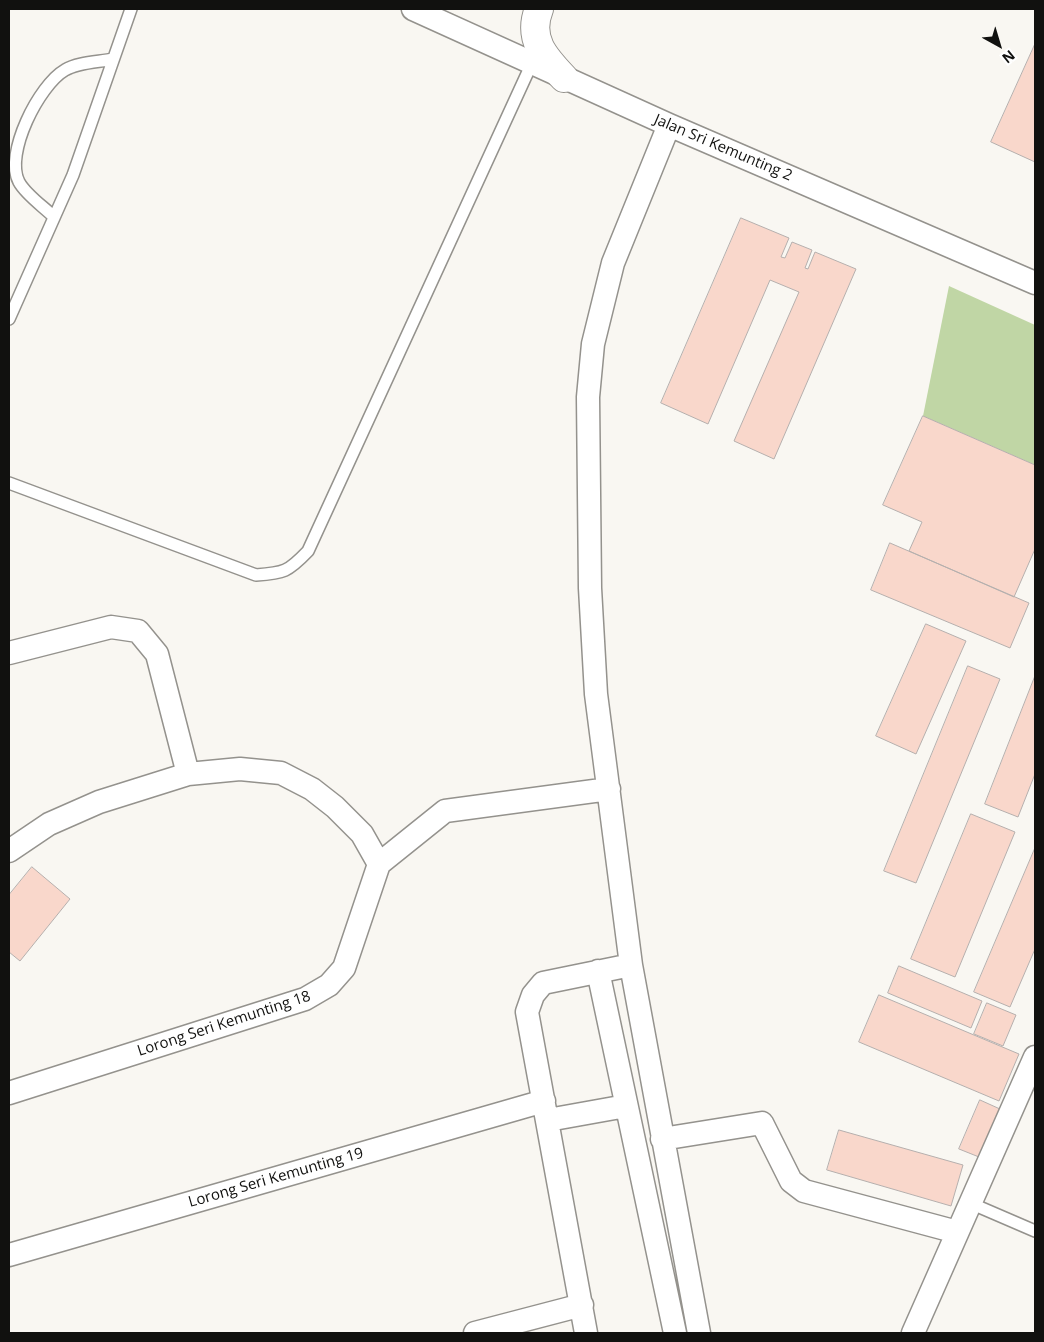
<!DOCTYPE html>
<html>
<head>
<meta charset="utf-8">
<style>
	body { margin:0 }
	#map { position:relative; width:1044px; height:1342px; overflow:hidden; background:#f9f7f2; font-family:"Open Sans",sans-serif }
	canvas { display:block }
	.frame { position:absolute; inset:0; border:10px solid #11110f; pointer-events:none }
	.north { position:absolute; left:974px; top:20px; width:50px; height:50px; -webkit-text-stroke:4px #fff; paint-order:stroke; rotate:141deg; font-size:14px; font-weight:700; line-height:20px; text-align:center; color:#11110f }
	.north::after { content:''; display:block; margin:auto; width:18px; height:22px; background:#11110f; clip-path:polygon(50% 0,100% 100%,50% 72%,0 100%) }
</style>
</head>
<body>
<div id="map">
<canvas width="1044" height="1342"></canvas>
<div class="frame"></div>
<div class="north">N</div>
</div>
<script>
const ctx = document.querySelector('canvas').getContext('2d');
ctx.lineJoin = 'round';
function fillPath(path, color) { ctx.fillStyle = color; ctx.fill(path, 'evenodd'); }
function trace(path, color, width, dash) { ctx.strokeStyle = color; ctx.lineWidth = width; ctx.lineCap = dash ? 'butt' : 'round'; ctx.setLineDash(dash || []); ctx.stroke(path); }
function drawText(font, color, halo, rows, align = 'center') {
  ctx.font = font + ' "Open Sans",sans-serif'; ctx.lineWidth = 4.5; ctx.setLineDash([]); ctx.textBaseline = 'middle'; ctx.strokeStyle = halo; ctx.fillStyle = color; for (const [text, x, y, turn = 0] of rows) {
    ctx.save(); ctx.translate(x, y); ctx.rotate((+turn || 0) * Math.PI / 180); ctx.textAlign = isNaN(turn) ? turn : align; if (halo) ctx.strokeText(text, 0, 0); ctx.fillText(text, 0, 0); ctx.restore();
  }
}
fillPath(new Path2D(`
	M949,286L1035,325V465L923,416Z`), '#c0d6a5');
const building = new Path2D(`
	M1035,44V162L991,142Z
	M741,218L789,238L781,257L785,258L792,242L812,250L805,268L808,269L815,252L856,269L774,459L734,441L799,292L770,280L708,424L661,403Z
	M923,416L1035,465V549L1014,597L909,551L922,522L883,505Z
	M890,543L1029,603L1010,648L871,590Z
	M926,624L966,641L916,754L876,736Z
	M968,666L1000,679L916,883L884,871Z
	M1035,676V774L1018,817L985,804Z
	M971,814L1015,832L955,977L911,959Z
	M1035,848V949L1010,1007L974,992Z
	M32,867L70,899L20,961L9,952V895Z
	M899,966L982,1001L971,1028L888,993Z
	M879,995L1019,1054L999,1101L859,1042Z
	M987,1003L1016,1015L1003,1046L974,1034Z
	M980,1100L1000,1109L979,1157L959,1149Z
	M839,1130L963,1165L951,1206L827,1170Z`);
fillPath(building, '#f9d7cb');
trace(building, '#b5afad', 1);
const lane = new Path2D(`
	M54,217C44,207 26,195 19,182C4,154 39,85 65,70C78,62 99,62 113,59
	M9,319L73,175L131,9
	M9,483L256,575C284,573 288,572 308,551L532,63
	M970,1203L1035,1231`);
const street = new Path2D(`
	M413,9L669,125L1035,283
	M669,125L613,263L593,344L588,397L590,588L596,694L631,965L699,1333
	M9,653L111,627L138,631L157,654L188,774
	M9,851L49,824L99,802L188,774L240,769L281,773L312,789L335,807L362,834L379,864
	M598,971L675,1333
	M9,1093L305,999L329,985L344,968L379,864L445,811L609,789
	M548,1120L626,1106
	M662,1139L762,1123L791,1181L804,1191L957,1232
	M9,1255L544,1101
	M475,1333L582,1305
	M586,1333L527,1012L533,995L543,983L631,965
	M913,1333L1035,1057`);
const secondary = new Path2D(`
	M539,9C527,39 545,58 564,78`);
trace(lane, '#94928d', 14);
trace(street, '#94928d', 25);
trace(secondary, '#94928d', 30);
trace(lane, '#fff', 11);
trace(street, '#fff', 22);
trace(secondary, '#fff', 28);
drawText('15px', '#11110f', '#fff', [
	["Jalan Sri Kemunting 2",723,148,23],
	["Lorong Seri Kemunting 18",224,1024,-18],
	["Lorong Seri Kemunting 19",276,1178,-16]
]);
</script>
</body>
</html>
